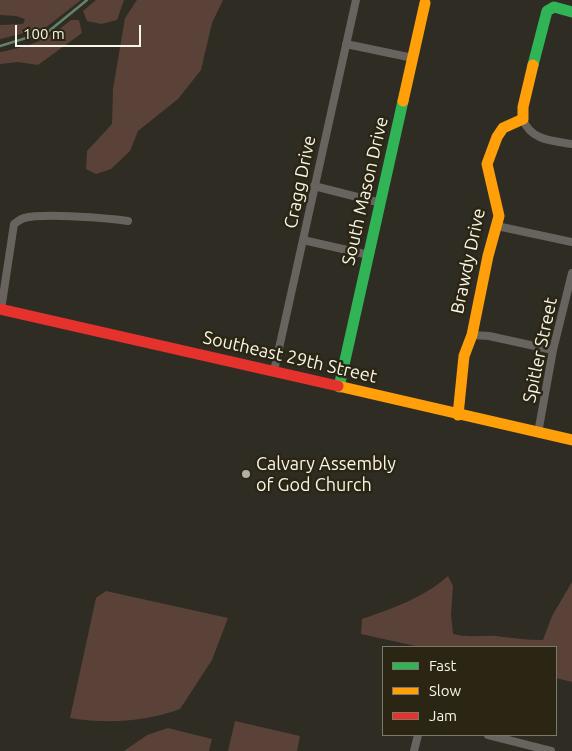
<!DOCTYPE html>
<html>
<head>
<meta charset="utf-8">
<style>
	body { margin:0 }
	#map { position:relative; width:572px; height:751px; overflow:hidden; background:#2f2c23; font-family:Ubuntu,sans-serif }
	canvas { display:block }
	.legend { position:absolute; left:382px; top:646px; width:175px; height:90px; box-sizing:border-box; background:#2b2613; border:1px solid #7d7969; margin:0; padding:6px 9px; list-style:none; font-size:15px; color:#f8f5e9 }
	.legend li { display:flex; align-items:center; gap:10px; height:25px }
	.legend b { width:25px; border:1px solid #7d7969 }
	.scale { position:absolute; left:15px; top:25px; width:126px; height:22px; box-sizing:border-box; border:2px solid #f8f5e9; border-top:0; padding-left:6px; font-size:15px; line-height:18px; white-space:nowrap; color:#f8f5e9; -webkit-text-stroke:4px #2b2613; paint-order:stroke }
</style>
</head>
<body>
<div id="map">
<canvas width="572" height="751"></canvas>
<ul class="legend">
<li><b style="height:6px;background:#30b455"></b>Fast</li>
<li><b style="height:6px;background:#ff9f0a"></b>Slow</li>
<li><b style="height:6px;background:#e5322d"></b>Jam</li>
</ul>
<div class="scale">100 m</div>
</div>
<script>
const ctx = document.querySelector('canvas').getContext('2d');
ctx.lineJoin = 'round';
function fillPath(path, color) { ctx.fillStyle = color; ctx.fill(path, 'evenodd'); }
function trace(path, color, width, dash) { ctx.strokeStyle = color; ctx.lineWidth = width; ctx.lineCap = dash ? 'butt' : 'round'; ctx.setLineDash(dash || []); ctx.stroke(path); }
function drawText(font, color, halo, rows, align = 'center') {
  ctx.font = font + ' Ubuntu,sans-serif'; ctx.lineWidth = 5; ctx.setLineDash([]); ctx.textBaseline = 'middle'; ctx.strokeStyle = halo; ctx.fillStyle = color; for (const [text, x, y, turn = 0] of rows) {
    ctx.save(); ctx.translate(x, y); ctx.rotate((+turn || 0) * Math.PI / 180); ctx.textAlign = isNaN(turn) ? turn : align; if (halo) ctx.strokeText(text, 0, 0); ctx.fillText(text, 0, 0); ctx.restore();
  }
}
fillPath(new Path2D(`
	M0,0H81L45,28L0,39V25L23,24L25,19L16,16L0,15Z
	M96,0H124L117,20L101,24L87,21L83,11Z
	M137,0H223L212,23L201,70L178,99L138,131L130,151L111,169L96,174L86,169L87,151L112,124L113,89L125,18Z
	M71,20H79L82,33L38,65L18,62L0,64V52C32,46 45,41 71,20Z
	M448,576L453,586L451,614L453,634C468,638 481,635 496,636C512,638 527,640 543,640L552,616L572,582V682L556,678V647H420L361,634L362,619C394,608 423,598 448,576Z
	M106,591L228,618L212,660L180,709C144,722 108,724 70,718L96,598Z
	M235,721L300,736L297,751H228Z
	M168,728L212,739L209,751H124L147,735Z`), '#5a4239');
trace(new Path2D(`
	M0,46L49,31L87,0`), '#648369', 2.5);
trace(new Path2D(`
	M346,44L413,58
	M523,119C530,140 552,141 572,144
	M314,186L381,203
	M497,226L572,242
	M303,240L369,255
	M1,310L14,224C17,222 20,219 24,218C43,213 107,218 128,221
	M472,335L489,336L553,350
	M274,371L356,0
	M538,433L553,350L572,273
	M488,735L551,751
	M414,751L418,735`), '#68635e', 8);
trace(new Path2D(`
	M533,65L547,11L554,7L572,12
	M339,387L403,101`), '#30b455', 11);
trace(new Path2D(`
	M403,101L425,3
	M338,386L572,440
	M458,415L464,356L472,335L488,256L499,216L487,164L497,137L503,128L523,119V107L533,65`), '#ff9f0a', 11);
trace(new Path2D(`
	M0,309L338,386`), '#e5322d', 11);
for (const [x, y, r, color] of [
	[246,474,5,"#b2afa4"]
]) { const dot = new Path2D(); dot.arc(x, y, r, 0, 2 * Math.PI); ctx.fillStyle = color; ctx.fill(dot); trace(dot, '#2b2613', 2); }
drawText('18px', '#f8f5e9', '#2b2613', [
	["Cragg Drive",300,182,-78],
	["South Mason Drive",365,191,-77],
	["Brawdy Drive",468,261,-78],
	["Spitler Street",540,350,-78],
	["Southeast 29th Street",290,357,13]
]);
drawText('18px', '#f8f5e9', '#2b2613', [
	["Calvary Assembly",256,464],
	["of God Church",256,485]
], 'left');
</script>
</body>
</html>
